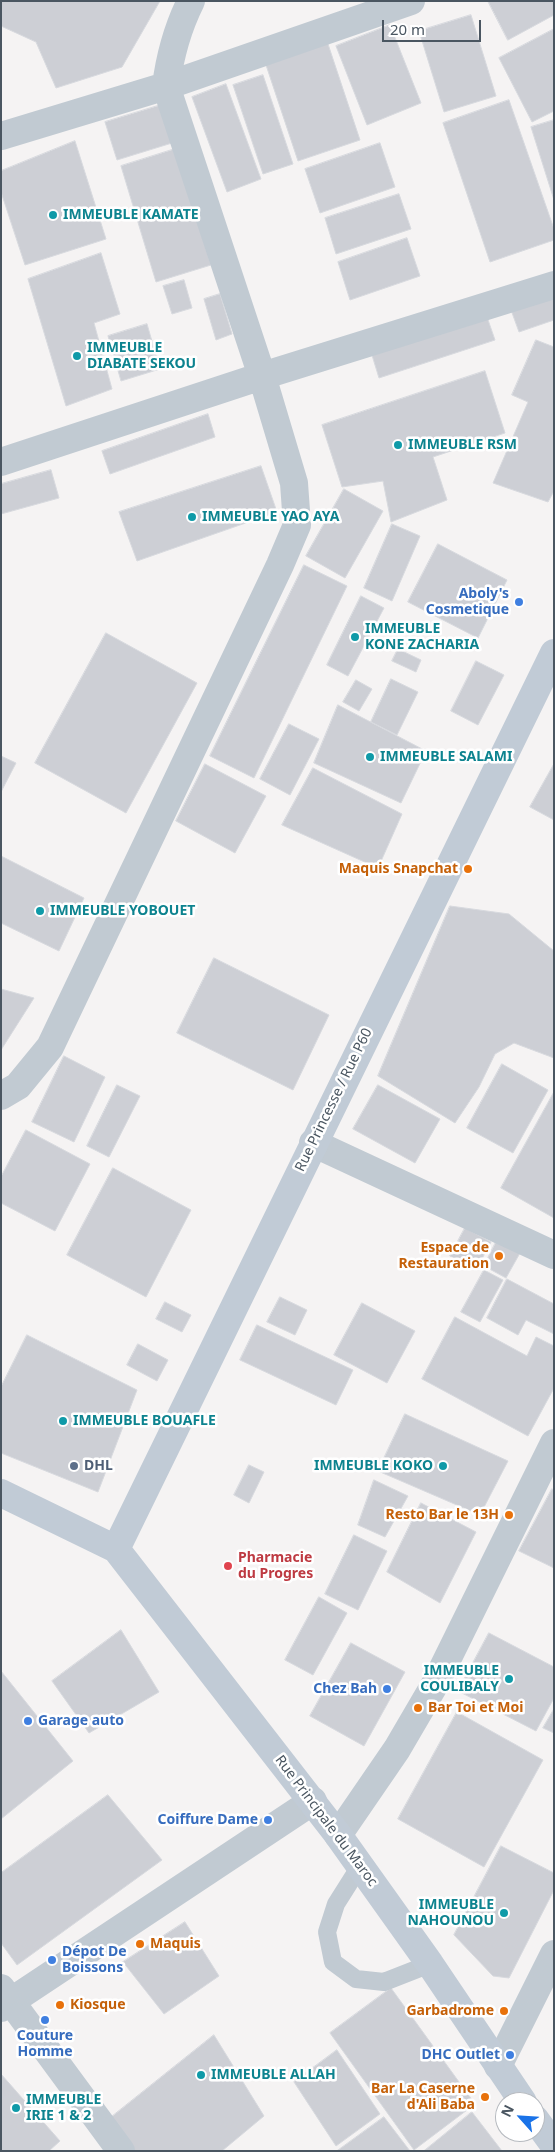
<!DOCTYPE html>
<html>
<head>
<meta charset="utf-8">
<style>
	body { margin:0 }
	#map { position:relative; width:555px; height:2152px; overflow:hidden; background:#f5f3f3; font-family:"Noto Sans",sans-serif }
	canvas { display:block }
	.frame { position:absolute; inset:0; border:2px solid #4a5661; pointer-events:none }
	.north { position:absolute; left:495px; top:2092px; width:50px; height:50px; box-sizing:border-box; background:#fff; border:1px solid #b7bbc0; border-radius:50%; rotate:296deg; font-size:14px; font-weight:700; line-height:20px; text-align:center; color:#4a5661 }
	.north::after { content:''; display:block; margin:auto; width:18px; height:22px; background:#1a73e8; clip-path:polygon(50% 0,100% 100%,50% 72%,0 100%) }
	.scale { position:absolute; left:382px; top:20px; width:99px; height:22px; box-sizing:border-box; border:2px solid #4a5661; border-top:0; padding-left:6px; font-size:15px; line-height:18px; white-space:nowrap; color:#4a5661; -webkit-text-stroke:4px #fff; paint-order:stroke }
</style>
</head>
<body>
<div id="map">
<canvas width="555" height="2152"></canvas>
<div class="frame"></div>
<div class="north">N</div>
<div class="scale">20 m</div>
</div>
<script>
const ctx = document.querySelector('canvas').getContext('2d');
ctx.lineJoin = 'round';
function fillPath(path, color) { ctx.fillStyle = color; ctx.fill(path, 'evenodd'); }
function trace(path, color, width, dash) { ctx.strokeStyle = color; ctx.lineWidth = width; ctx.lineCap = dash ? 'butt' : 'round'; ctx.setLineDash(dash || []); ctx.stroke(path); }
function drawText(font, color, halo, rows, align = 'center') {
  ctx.font = font + ' "Noto Sans",sans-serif'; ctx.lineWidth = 5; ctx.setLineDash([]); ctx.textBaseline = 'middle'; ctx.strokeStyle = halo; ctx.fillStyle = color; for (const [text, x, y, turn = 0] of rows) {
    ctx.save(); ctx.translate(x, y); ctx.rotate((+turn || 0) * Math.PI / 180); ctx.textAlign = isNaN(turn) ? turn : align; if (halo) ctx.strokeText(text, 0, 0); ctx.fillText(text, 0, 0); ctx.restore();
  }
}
const building = new Path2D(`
	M1,1H160L122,67L56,88L36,42L1,26Z
	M488,1H554V15L508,40Z
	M471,15L496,96L444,112L419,31Z
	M390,25L421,103L367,125L336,46Z
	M554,29V111L532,122L499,58Z
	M327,41L360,140L298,161L265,62Z
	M263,75L293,164L263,174L233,85Z
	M226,84L261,179L227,192L192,97Z
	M509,100L554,229V240L490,262L443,123Z
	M161,105L172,143L117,160L105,122Z
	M554,120V200L531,127Z
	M75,141L106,239L25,265L1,192V171Z
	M380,143L395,187L320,213L305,169Z
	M175,149L211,265L156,282L121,166Z
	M399,194L411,229L336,254L325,218Z
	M407,238L420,276L350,300L338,262Z
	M101,253L120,314L94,323L112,389L66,406L28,279Z
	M184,280L192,308L172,314L163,286Z
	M220,294L232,334L216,340L204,299Z
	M554,294V320L519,332L511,310Z
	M486,314L495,340L379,378L371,352Z
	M147,324L160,369L121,381L108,336Z
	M536,340L554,347V491L548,502L493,483L528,402L512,395Z
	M485,371L505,433L433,457L447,500L391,522L383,481L342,487L322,425Z
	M208,414L215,437L110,474L102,451Z
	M261,466L277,512L137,561L119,512Z
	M51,470L59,498L1,514V484Z
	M344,489L383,511L345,578L306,556Z
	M392,524L420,536L392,601L364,588Z
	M438,544L507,580L478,638L408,602Z
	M304,565L347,586L254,778L210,756Z
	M361,596L384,608L348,676L327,665Z
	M106,633L197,683L126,813L35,763Z
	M398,649L421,660L416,672L392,661Z
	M476,661L504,675L478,725L451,711Z
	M391,679L418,692L397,735L371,722Z
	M356,680L372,689L359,711L343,702Z
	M338,705L426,751L401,803L314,763Z
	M289,724L319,739L290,795L260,779Z
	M1,756L16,763L1,792Z
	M205,764L266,796L235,853L176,821Z
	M554,764V820L530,807Z
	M313,768L402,814L378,868L282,825Z
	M1,856L84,898L59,951L1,923Z
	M450,906L509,914L554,951V1058L514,1043L495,1054L479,1087L455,1123L378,1076Z
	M214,958L329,1015L293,1090L177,1033Z
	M1,989L34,998L1,1050Z
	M64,1056L105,1077L74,1142L32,1122Z
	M502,1064L548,1090L513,1153L467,1128Z
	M117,1085L140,1096L109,1157L87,1146Z
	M378,1085L440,1119L415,1163L353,1129Z
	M554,1092V1218L501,1188Z
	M26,1130L90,1164L55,1231L1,1203V1177Z
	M113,1168L191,1210L146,1297L67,1255Z
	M465,1228L491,1242L476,1270L450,1256Z
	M497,1240L520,1253L506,1278L484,1266Z
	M484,1270L503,1280L480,1322L461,1312Z
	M507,1279L554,1304V1334L526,1320L518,1335L487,1318Z
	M280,1297L307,1310L295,1335L267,1322Z
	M165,1302L191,1315L182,1332L156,1319Z
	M362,1303L415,1331L387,1383L334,1355Z
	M455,1317L527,1356L536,1337L554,1346V1388L528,1436L422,1379Z
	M257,1325L353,1370L336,1405L240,1360Z
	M27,1335L137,1390L98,1492L1,1453V1387Z
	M138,1344L168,1360L157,1381L127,1365Z
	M405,1414L508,1461L480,1515L378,1471Z
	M249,1465L264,1472L249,1503L234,1495Z
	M374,1480L408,1496L385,1537L358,1525Z
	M552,1489L554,1490V1568L519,1551Z
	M421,1503L476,1532L440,1603L387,1572Z
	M354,1535L387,1551L358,1610L325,1594Z
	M319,1597L347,1613L313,1675L285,1660Z
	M121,1630L159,1692L89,1733L52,1681Z
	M489,1633L554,1667V1698L536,1731L458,1691Z
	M351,1643L405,1672L364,1746L310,1716Z
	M1,1671L73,1761L1,1819Z
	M554,1709V1733L543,1728Z
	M457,1712L543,1760L484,1867L398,1819Z
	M108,1795L162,1860L17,1965L1,1943V1873Z
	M501,1846L554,1873V1890L509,1978L493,1976L454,1935Z
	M185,1922L219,1976L164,2014L123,1962Z
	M391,1988L475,2104L414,2150L330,2033Z
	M214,2035L264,2116L222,2151H132L109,2119Z
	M337,2050L380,2114L336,2146L294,2082Z
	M1,2074L60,2141L49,2151H1Z
	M472,2112L502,2151H424Z
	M384,2117L410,2151H337Z`);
fillPath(building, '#cdcfd5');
trace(building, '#d7d9de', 1);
trace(new Path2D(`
	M360,1866L336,1904L327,1932L333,1962L356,1979L384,1982L430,1964`), '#c1cad2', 18);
trace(new Path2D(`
	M1,136L166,86L411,1
	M1,462L262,376L554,285
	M1,1096L18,1086L50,1047L280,565L297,525L294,483L262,376L166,86C170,55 177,29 191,1
	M313,1143L554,1255
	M338,1835L397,1749L435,1684L554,1443
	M1,1988L121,2151
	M1,2008L313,1801
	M498,2066L554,1954`), '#c1cad2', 28);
trace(new Path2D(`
	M1,1493L116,1549L338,1835L430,1964L523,2102
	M116,1549L554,653
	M535,2119L554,2145`), '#c1cbd6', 28);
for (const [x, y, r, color] of [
	[53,215,5,"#0f9aa8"],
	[77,356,5,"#0f9aa8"],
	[398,445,5,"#0f9aa8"],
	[192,517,5,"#0f9aa8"],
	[519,602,5,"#3f7fe0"],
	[355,637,5,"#0f9aa8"],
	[370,757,5,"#0f9aa8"],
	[468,869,5,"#e8710a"],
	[40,911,5,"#0f9aa8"],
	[499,1256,5,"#e8710a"],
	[63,1421,5,"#0f9aa8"],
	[74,1466,5,"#5c6f8a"],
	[443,1466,5,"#0f9aa8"],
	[509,1515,5,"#e8710a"],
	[228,1566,5,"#e0444e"],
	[509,1679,5,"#0f9aa8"],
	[387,1689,5,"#3f7fe0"],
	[418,1708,5,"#e8710a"],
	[28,1721,5,"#3f7fe0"],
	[268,1820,5,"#3f7fe0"],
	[504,1913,5,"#0f9aa8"],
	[140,1944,5,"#e8710a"],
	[52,1960,5,"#3f7fe0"],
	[60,2005,5,"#e8710a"],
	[504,2011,5,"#e8710a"],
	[45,2020,5,"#3f7fe0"],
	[510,2055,5,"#3f7fe0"],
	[201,2075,5,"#0f9aa8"],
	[485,2097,5,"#e8710a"],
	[16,2108,5,"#0f9aa8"]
]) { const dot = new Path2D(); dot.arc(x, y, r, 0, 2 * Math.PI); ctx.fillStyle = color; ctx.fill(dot); trace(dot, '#fff', 2); }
drawText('bold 14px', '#0d838f', '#fff', [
	["IMMEUBLE KAMATE",63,215],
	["IMMEUBLE",87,348],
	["DIABATE SEKOU",87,364],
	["IMMEUBLE RSM",408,445],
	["IMMEUBLE YAO AYA",202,517],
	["IMMEUBLE",365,629],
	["KONE ZACHARIA",365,645],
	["IMMEUBLE SALAMI",380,757],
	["IMMEUBLE YOBOUET",50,911],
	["IMMEUBLE BOUAFLE",73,1421],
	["IMMEUBLE KOKO",433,1466,"right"],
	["IMMEUBLE",499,1671,"right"],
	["COULIBALY",499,1687,"right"],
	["IMMEUBLE",494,1905,"right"],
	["NAHOUNOU",494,1921,"right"],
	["IMMEUBLE ALLAH",211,2075],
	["IMMEUBLE",26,2100],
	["IRIE 1 & 2",26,2116]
], 'left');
drawText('bold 14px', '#366cbe', '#fff', [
	["Aboly's",509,594],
	["Cosmetique",509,610],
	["Chez Bah",377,1689],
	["Garage auto",38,1721,"left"],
	["Coiffure Dame",258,1820],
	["Dépot De",62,1952,"left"],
	["Boissons",62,1968,"left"],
	["Couture",45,2036,"center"],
	["Homme",45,2052,"center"],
	["DHC Outlet",500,2055]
], 'right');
drawText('bold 14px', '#c56008', '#fff', [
	["Maquis Snapchat",458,869],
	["Espace de",489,1248],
	["Restauration",489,1264],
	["Resto Bar le 13H",499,1515],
	["Bar Toi et Moi",428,1708,"left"],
	["Maquis",150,1944,"left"],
	["Kiosque",70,2005,"left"],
	["Garbadrome",494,2011],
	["Bar La Caserne",475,2089],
	["d'Ali Baba",475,2105]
], 'right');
drawText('14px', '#4a5661', '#fff', [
	["Rue Princesse / Rue P60",334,1100,-64],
	["Rue Principale du Maroc",326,1821,53]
]);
drawText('bold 14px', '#4e5e75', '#fff', [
	["DHL",84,1466]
], 'left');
drawText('bold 14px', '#be3a42', '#fff', [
	["Pharmacie",238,1558],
	["du Progres",238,1574]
], 'left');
</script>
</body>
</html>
